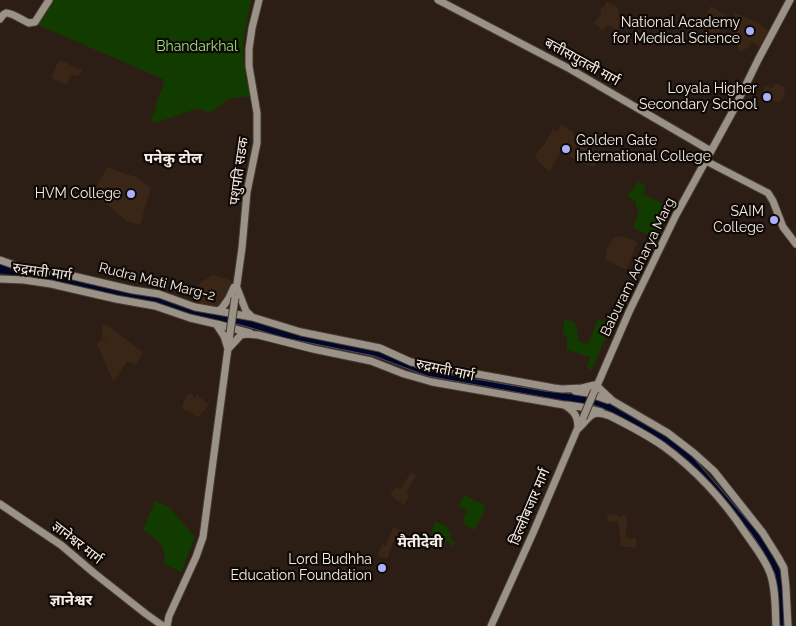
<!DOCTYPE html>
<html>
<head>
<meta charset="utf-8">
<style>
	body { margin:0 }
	canvas { display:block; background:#2c1e14 }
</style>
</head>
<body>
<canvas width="796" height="626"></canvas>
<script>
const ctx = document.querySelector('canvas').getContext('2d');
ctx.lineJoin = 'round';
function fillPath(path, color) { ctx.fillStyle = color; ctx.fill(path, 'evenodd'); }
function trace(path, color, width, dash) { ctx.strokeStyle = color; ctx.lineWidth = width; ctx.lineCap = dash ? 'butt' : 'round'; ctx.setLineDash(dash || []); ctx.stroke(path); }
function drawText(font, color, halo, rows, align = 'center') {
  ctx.font = font + ' Raleway,"Noto Sans Devanagari",sans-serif'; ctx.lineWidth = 4.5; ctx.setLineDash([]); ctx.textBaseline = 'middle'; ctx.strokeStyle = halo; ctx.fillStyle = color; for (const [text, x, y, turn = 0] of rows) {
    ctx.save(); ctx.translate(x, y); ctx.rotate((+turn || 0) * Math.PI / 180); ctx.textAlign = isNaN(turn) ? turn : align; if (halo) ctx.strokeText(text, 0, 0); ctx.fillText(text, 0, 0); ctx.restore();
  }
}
fillPath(new Path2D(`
	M606,2L616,6L619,12L618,14L623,18L617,30L608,25L603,31L601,30L599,27L594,23L601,14V9L604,7Z
	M711,6L726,16L715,43L703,38L706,32L707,24L703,21Z
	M735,13L757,22L768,30L760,47L751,42L749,47L742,51L737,50L740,37L733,33L731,25Z
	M59,60L82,70L81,73L77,76L72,75L68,80L67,85L51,78Z
	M775,83L785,87L784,97L779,103L770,99L769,102L763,100L764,98L762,97L765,86L773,88Z
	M561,124L573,132V134L583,144L598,153L601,156L594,167L576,160L561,151L550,171L543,166L537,160L535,155L544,145L553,129L557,132Z
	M108,167L122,173L137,177L151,188L140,225L126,221L113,209L99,199L104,192L97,188L98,183Z
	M620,236L630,239L637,242L627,269H624L605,259L607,251L606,250L614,237Z
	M213,275L232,281L229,294L217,308L192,302L200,283Z
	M104,324L110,327L143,353L135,365L127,361L117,378L113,381L97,344L101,339L108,345H109L102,339V327Z
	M190,393H191L195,398L197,395L208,404L205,410L202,412L200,416H195L189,411H186L182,406L186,397Z
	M411,472L416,476L406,492L409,496L404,505L394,498L390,493L395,488L401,489Z
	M617,514L618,517L626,515L627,525L625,538L636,539V548L621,546L618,521L608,522L607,515Z
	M393,527L403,531L399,541L394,540L387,559L378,556L382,544L386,546Z`), '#3a2617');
fillPath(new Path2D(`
	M50,0H251L243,42V60L250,96L228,99L210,113L200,109H196L154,123L151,120L157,106L155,105L164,84L163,79L36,24Z
	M638,182L646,186L643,194L665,205L667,208L660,224L662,226L658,237L655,235L653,237L633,228L639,213L636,206V202L627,196Z
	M598,319L611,323L592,370L587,368L590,357L567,350V338L563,333L564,320L573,321C575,324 577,325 577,329C579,339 575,344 589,343Z
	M464,495L486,506L475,530L463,524L465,521L463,520L467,510L458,506Z
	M155,501L169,507L195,537L181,572L164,564C167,545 158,540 143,530Z
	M435,521L448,527L447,531L452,534L450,538L455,544L453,548L450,543L446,541L439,546L422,539L424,533L431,535Z`), '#123b00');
const water = new Path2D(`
	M219,313L371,348L419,369L544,391L586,395L609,403L628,414L669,438L691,455L765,541L778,562L782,576L785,626H779L775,574L763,551L751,533L718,494L656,439L623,418L602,408L590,404H581L427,376L374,356L285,338L241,325L218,320Z`);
fillPath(water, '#000728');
trace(water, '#4a4c61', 1);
trace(new Path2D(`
	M0,269L37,274L126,296L151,300L188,311L227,319`), '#000728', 8);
const secondary = new Path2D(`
	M438,0L570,69L711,151
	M0,19C2,16 3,14 6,13C11,12 24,21 29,23L35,22L49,0
	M706,161L768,193L773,201L783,227L796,244
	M0,260L17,266L56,272L133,290L159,294L195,307L212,310L218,311L222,308L229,298L234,287H236
	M0,279L24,280L51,284L116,299L155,306L190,318L216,324L224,336L228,349L241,335L246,334L258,335L313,349L371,361L404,374L432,382L564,405C575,411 578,417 578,429C590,418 591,408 610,416C628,425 647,435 663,446C696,470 724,501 746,534C755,547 765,559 770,573C776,589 775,609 776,626
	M237,288L246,311L252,317L301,332L380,348L411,362L554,388L562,389L582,388L594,385L597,386L613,401L668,433L694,453L714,471L763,533L778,557L784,568L786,587L788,626
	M236,291L242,248L247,192L257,143V113L249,66V49L252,28L259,0
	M218,311L252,317
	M217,324L250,333
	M596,388L629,312L676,215L733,111L758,60L790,0
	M575,391L588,393L608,400
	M567,405L581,407L601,412
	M0,504L61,545L94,573L146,614L163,626
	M167,626L169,616L196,557L203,537L230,333
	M491,626L533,533L579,425`);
trace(secondary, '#483b31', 9);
trace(secondary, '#9b9287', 7);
const secondaryBridge = new Path2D(`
	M230,333L235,298
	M583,418L594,392`);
trace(secondaryBridge, '#483b31', 9, []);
trace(secondaryBridge, '#9b9287', 7);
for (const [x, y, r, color] of [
	[750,31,5,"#aab0fb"],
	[767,97,5,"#aab0fb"],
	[566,149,5,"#aab0fb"],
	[131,194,5,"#aab0fb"],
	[774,220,5,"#aab0fb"],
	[382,568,5,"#aab0fb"]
]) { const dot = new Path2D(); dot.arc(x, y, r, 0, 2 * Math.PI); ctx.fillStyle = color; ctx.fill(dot); trace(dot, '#100a06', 2); }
drawText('14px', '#f7ede6', '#100a06', [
	["National Academy",740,23],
	["for Medical Science",740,39],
	["Loyala Higher",757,89],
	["Secondary School",757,105],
	["Golden Gate",576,141,"left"],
	["International College",576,157,"left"],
	["HVM College",121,194],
	["SAIM",764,212],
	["College",764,228],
	["Lord Budhha",372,560],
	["Education Foundation",372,576]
], 'right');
drawText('14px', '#98e37e', '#100a06', [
	["Bhandarkhal",197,47]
]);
drawText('14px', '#f7ede6', '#100a06', [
	["बत्तीसपुतली मार्ग",582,62,29],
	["पशुपति सडक",239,171,-82],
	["Baburam Acharya Marg",638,267,-64],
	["रुद्रमती मार्ग",42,272,8],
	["Rudra Mati Marg-2",157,282,14],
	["रुद्रमती मार्ग",445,370,12],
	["डिल्लीबजार मार्ग",530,507,-67],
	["ज्ञानेश्वर मार्ग",77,543,38]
]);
drawText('bold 15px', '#f7ede6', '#100a06', [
	["पनेकु टोल",173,158],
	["मैतीदेवी",420,542],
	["ज्ञानेश्वर",71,600]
]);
</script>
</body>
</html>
